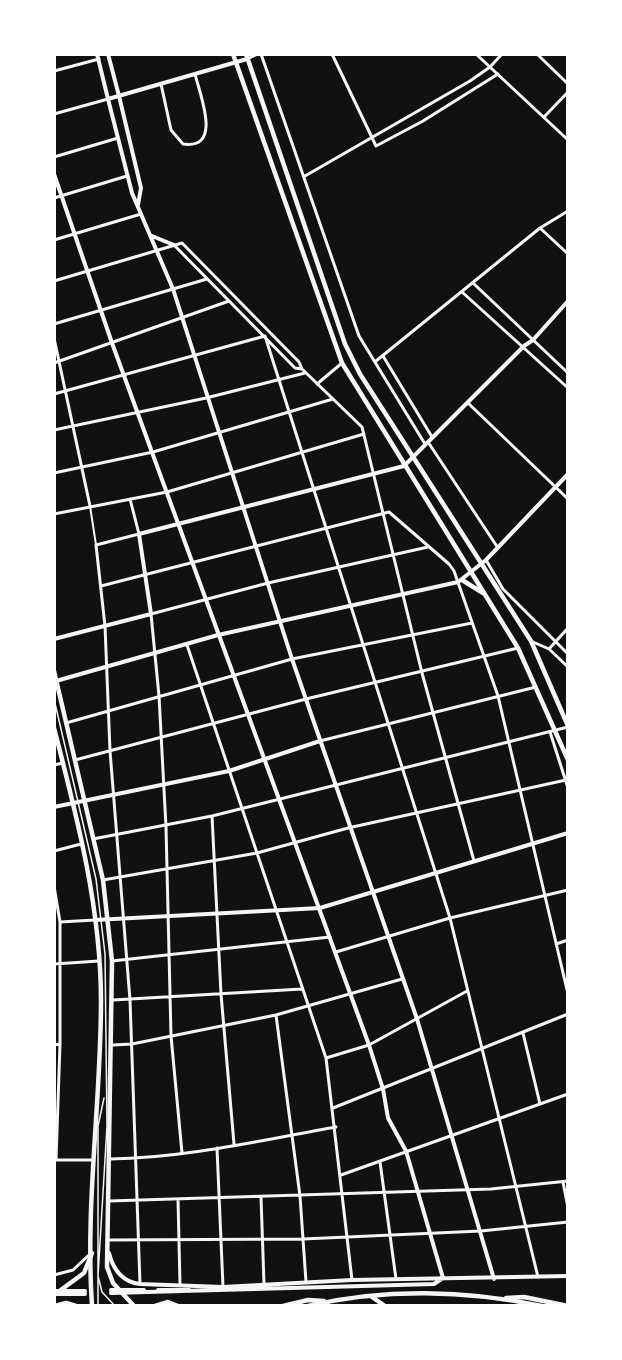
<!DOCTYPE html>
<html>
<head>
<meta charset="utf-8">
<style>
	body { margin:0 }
	#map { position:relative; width:622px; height:1360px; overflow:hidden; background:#111; font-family:"Golos Text",sans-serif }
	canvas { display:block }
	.frame { position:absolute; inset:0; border:56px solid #fff; pointer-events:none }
</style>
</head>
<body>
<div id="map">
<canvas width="622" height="1360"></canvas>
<div class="frame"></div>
</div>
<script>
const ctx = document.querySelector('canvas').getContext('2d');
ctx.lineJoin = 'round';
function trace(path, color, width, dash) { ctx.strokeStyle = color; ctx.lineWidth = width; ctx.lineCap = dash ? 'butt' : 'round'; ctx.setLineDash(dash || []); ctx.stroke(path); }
trace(new Path2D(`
	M54,699L96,879L105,954L107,1126L98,1276L102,1292L115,1306
	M98,1306V1126L104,1098`), '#f5f5f5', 1.5);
trace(new Path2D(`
	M90,506L96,545`), '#f5f5f5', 2);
trace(new Path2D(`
	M261,54L359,336L425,444
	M332,54L376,146L423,121L498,74
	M476,54L568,140
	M537,54L568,84
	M247,59L258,54
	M54,71L99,59
	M161,84L171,130L183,144C223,150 200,95 195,74
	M54,114L108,99
	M544,117L568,92
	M54,157L118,138
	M305,176L470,81L490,67L502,54
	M54,198L127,176
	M540,228L568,254
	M54,240L141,214
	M174,245L295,368L302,369
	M54,281L182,243L299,362L302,369L362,427L422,673L474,861
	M473,283L568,373
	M462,292L568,388
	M54,324L207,279
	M54,338L90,506
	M383,356L432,437
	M376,361L540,228L568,211
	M54,363L229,301
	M317,384L342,363
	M54,394L265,336L450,918L538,1277
	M468,403L568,499
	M54,430L206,398L305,373
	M428,442L498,548
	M54,473L153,452L333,399
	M130,499L139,534L96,545L105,626L110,751L130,1000L140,1284
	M54,514L167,492L364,434
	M486,560L503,589L568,654
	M101,586L389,512L449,564L454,571L498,696L568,994
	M533,642L549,649L568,667
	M187,645L326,1058L352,1280
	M549,649L568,628
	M66,723L292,659L472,623
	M550,732L568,788
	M320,741L536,687
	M75,760L306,699L518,648
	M54,765L63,763
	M212,816L221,994L234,1144
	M93,839L212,816L568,727
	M54,851L81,844
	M103,880L257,853L348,828L566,780
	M54,886L60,922V1044L56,1160
	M60,922L95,920
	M556,944L568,940
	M336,952L450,918L568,890
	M112,961L330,937
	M54,964L99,961
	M113,1000L302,989
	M276,1015L300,1196L306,1282
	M523,1033L540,1104
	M54,1045L60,1044
	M113,1045L132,1044L276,1015L402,979
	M326,1058L369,1045L467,991
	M333,1108L568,1014
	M217,1148L223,1287
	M182,1153L171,1036L166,827L159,696L151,614L268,583L428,547
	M110,1159C185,1158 262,1140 336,1127
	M54,1160H93
	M380,1162L396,1279
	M341,1175L568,1094
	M563,1182L568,1208
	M261,1197L264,1284
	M178,1199L180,1285
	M109,1201L491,1189L568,1181
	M107,1240L303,1239L481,1231L568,1222
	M54,1275L73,1270L90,1254`), '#f5f5f5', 3);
trace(new Path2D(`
	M97,54L108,99
	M108,54L119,96
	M54,639L151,614L139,534L404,466L524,346L533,340L568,301
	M56,681L218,635L458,582L486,560L568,474
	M54,807L229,771L320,741
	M95,920L320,908L568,833`), '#f5f5f5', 4);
trace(new Path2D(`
	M247,59L108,99L132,193L173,289L292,659L417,1019L494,1279
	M119,96L141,188L138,205
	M54,174L112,343L369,1045L383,1089L388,1118L406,1151L443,1278L434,1284L111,1293
	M152,236L174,245
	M109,1253C113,1269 122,1282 140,1284L223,1287L352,1280L568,1276
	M111,1290H144
	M158,1290H189
	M54,1291H85
	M55,1294H85`), '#f5f5f5', 4);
trace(new Path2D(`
	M233,54L342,363L518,648L568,760
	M246,54L345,344L360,374L531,641L568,726
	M462,580L483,593
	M54,671L103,880L112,961L107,1267L113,1283L134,1306
	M54,728C77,817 101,908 101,1001C101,1103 85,1204 92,1306`), '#f5f5f5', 4.5);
trace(new Path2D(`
	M54,1295L84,1273L92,1253
	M372,1297L385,1306
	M506,1298L524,1297L568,1306
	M55,1306L66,1303L76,1306
	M155,1306L168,1302L178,1306
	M283,1306L308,1300L324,1301
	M308,1306C384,1288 466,1290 542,1306`), '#f5f5f5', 4.5);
</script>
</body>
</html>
